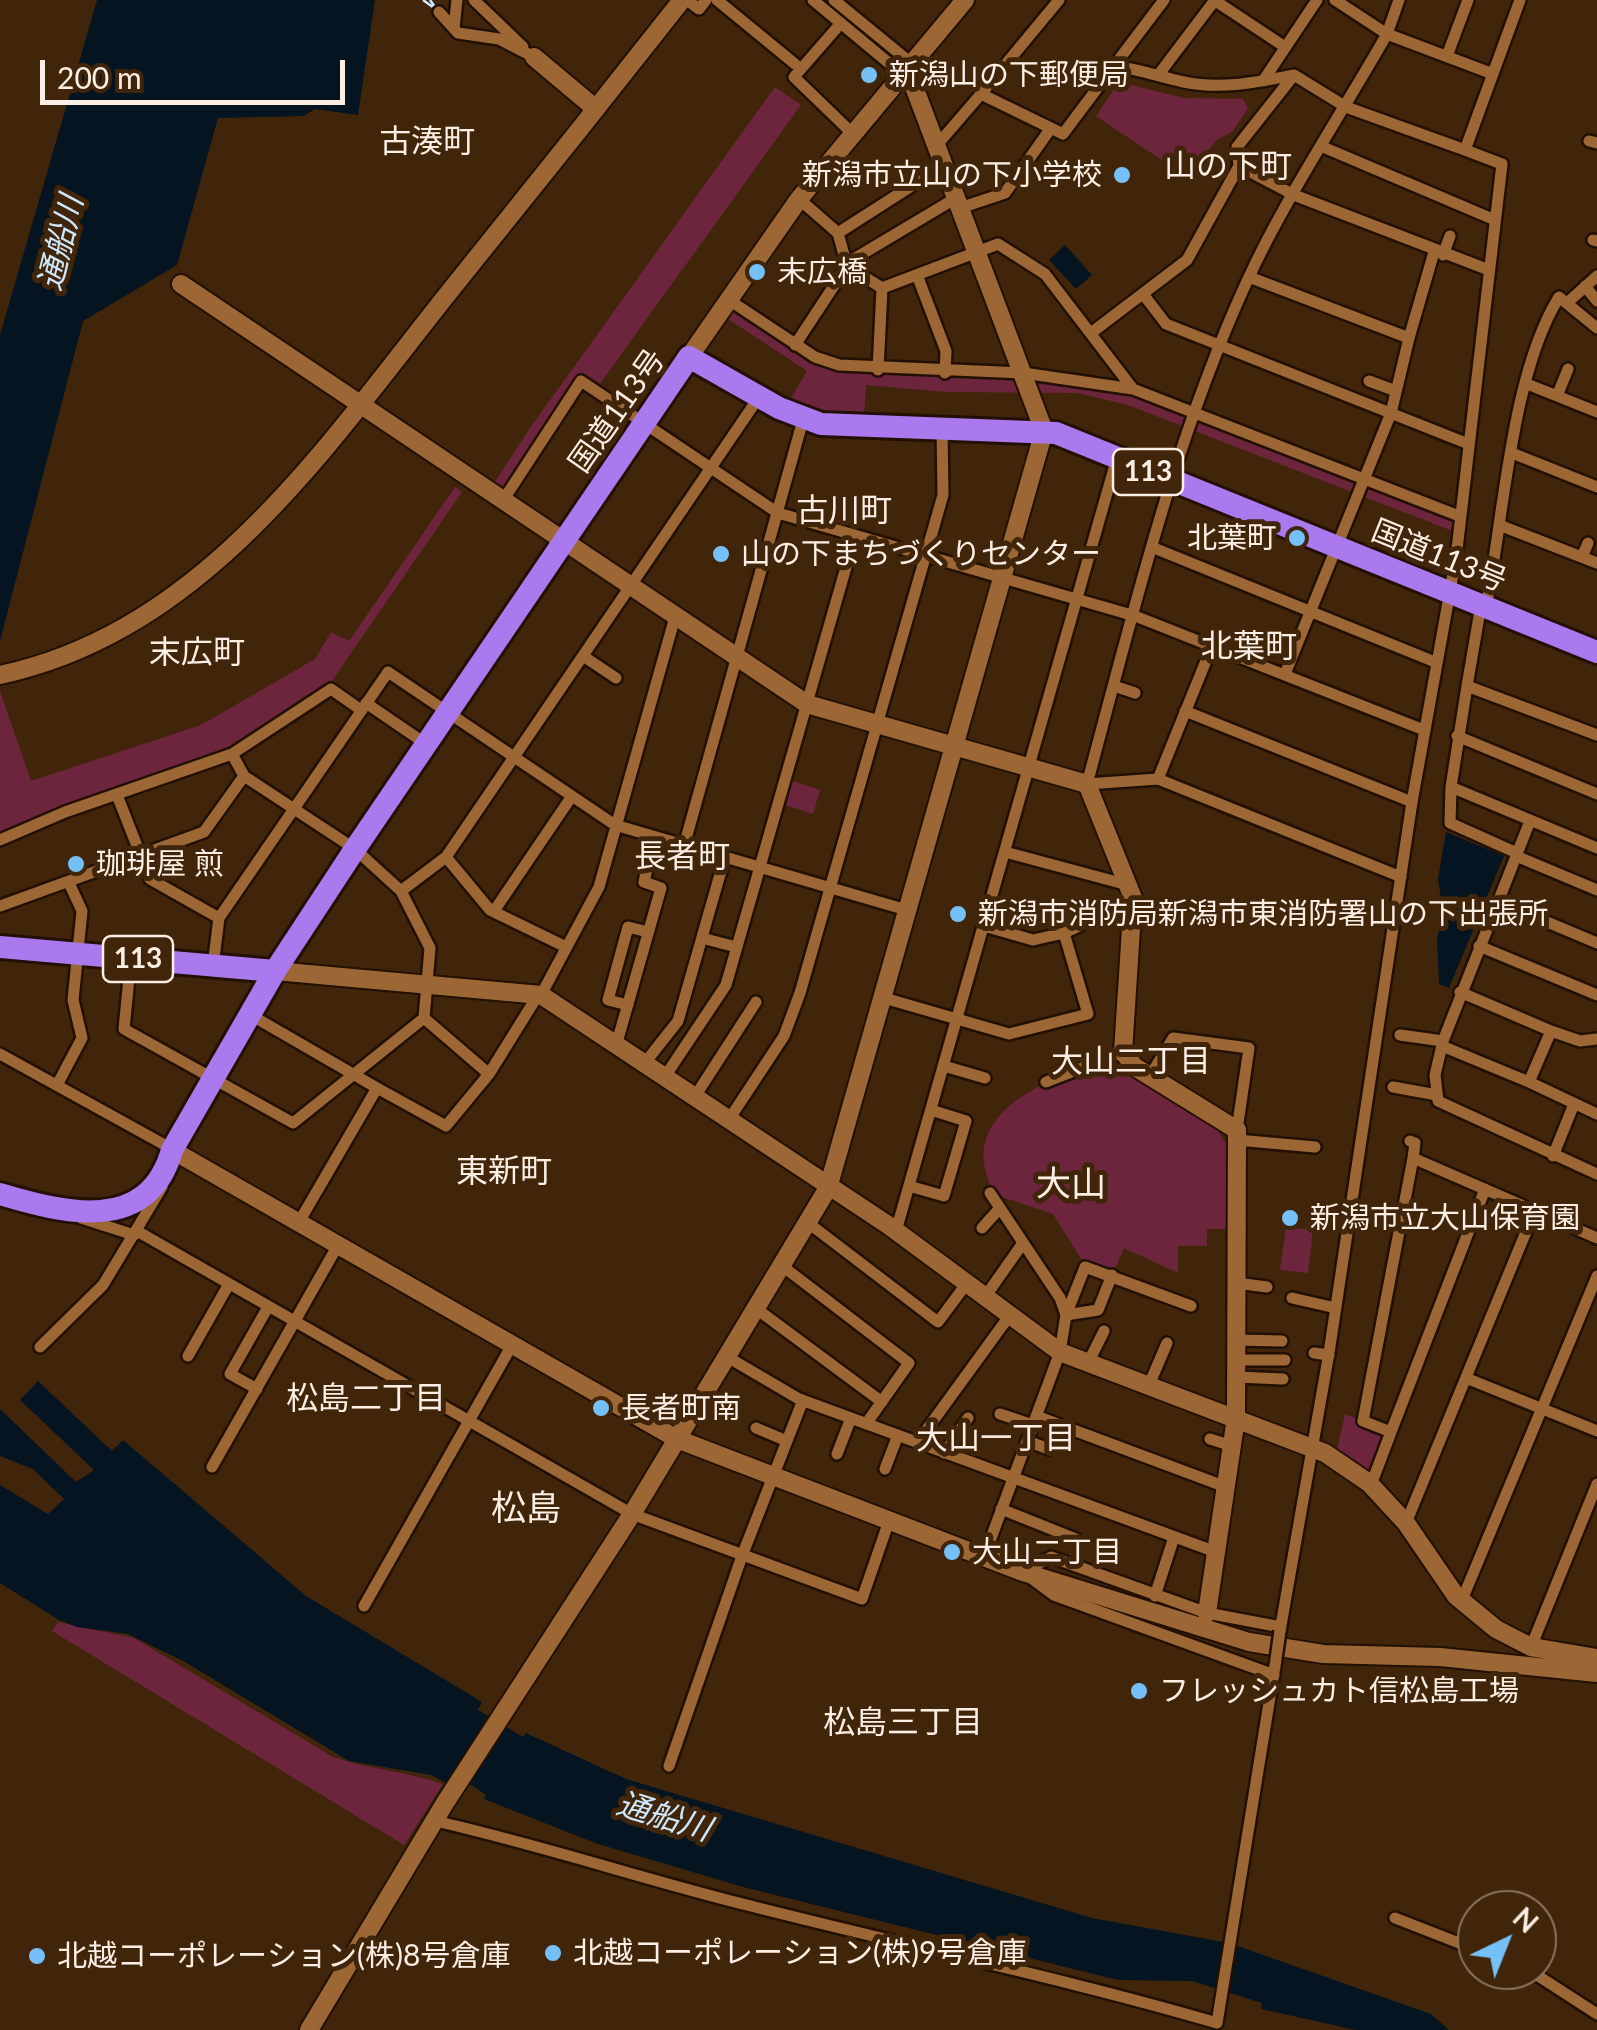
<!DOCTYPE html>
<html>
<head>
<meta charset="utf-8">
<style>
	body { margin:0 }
	#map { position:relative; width:1597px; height:2030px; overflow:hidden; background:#40250a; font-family:Lato,sans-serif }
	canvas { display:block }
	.north { position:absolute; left:1457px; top:1890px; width:100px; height:100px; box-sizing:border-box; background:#40250a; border:2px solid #8b7561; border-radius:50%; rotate:43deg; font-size:28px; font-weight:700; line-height:40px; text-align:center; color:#fbeee4 }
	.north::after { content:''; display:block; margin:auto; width:35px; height:45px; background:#75c0f6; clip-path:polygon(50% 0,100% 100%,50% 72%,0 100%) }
	.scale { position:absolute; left:40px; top:60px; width:305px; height:45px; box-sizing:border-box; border:5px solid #fbeee4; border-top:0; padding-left:12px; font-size:30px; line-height:35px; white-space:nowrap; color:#fbeee4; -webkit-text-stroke:8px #40250a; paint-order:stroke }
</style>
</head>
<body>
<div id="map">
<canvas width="1597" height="2030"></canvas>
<div class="north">N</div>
<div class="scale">200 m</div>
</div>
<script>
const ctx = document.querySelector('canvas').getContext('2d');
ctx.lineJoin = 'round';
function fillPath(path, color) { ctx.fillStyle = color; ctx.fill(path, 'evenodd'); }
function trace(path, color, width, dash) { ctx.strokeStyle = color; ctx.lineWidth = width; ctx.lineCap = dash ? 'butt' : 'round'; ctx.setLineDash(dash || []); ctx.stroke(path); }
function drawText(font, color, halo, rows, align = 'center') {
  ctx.font = font + ' Lato,"Noto Sans JP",sans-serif'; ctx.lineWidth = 10; ctx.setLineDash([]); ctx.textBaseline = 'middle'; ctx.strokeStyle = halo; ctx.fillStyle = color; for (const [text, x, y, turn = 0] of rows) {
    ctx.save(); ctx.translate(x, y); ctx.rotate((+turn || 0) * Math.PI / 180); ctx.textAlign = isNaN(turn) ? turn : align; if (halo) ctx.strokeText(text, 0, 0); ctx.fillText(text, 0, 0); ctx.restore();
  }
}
fillPath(new Path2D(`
	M1119,82L1184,98L1243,99L1248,109L1232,132L1216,140L1190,179L1096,116Z
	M775,87L801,105L599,385L584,375L506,492L494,483L530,428Z
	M729,300L839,365L1023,373L1133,389L1459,516L1455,532L1128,405L1078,393L946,392L866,385L864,415L828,413L791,398L807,371L719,313Z
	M455,487L462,492L327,688L228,753L0,835V691L31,781L201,725L315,659L331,632L349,641Z
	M790,780L820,790L813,814L782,804Z
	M1111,1062L1215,1126L1228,1147L1229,1229H1207V1246H1178V1273L1124,1248L1113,1273L1083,1262L1053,1214L996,1195C948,1115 1051,1074 1111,1062Z
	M1286,1227L1313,1230L1308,1273L1280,1270Z
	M1345,1414L1391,1432L1371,1485L1335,1459Z
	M58,1622L134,1638L333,1757C369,1770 407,1771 443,1784L404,1845L52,1631Z`), '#6d253e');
fillPath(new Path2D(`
	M97,0H375L358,115L315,109L304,116L218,118L177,265L83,321L0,641V335Z
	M1065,245L1092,275L1076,289L1049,260Z
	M1446,832L1504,856L1449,988L1439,984L1437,939L1443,912L1438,879Z
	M38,1381L112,1451L123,1440L306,1596L482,1702L478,1710L523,1737L526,1733L626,1779L1092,1918L1229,1943L1431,2014L1449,2030H1356L1261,2009L1262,2003L1192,1981L1118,1980L743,1887L595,1843L484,1799L486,1795L462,1779L455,1788L431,1775L349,1761L185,1662L128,1634L77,1627L59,1620L0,1583V1485L48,1514L64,1499L33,1469L0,1456V1409L76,1482L94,1470L20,1400Z`), '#041420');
trace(new Path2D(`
	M423,0L434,8
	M430,0L435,7`), '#cde7fc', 2.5, [12, 10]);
const street = new Path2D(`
	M474,0L523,47
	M687,0L699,9L706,0
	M717,0L795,64
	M813,0L902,74
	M834,0L911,63
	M1214,0L1285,47
	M1335,0L1387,34L1493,74
	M1399,0L1387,34C1341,115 1287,195 1248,279C1174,439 1133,614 1087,784L1158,779L1401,877
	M439,12L458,33L499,39L534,57
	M841,23L794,77L853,134
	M454,28L457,0
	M1447,56L1468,0
	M1114,66L1164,0
	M1159,74L1215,0
	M1294,75L1346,107L1465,150
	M1263,81L1317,0
	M981,94L1059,0
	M1589,141L1597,143
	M937,145L981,94L1063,134L1114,66C1139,69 1160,77 1184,82C1222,90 1257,82 1294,75L1237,147L1239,166L1187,260L1091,333
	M1323,147L1495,220
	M1239,166L1294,195L1489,270
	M799,199L838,233L847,266L882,288L998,244L1045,274L1133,389
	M960,208L1005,193L1051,128
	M838,233L916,183L946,170
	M1593,240L1597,241
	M1443,255L1450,236
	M847,263L956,198
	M917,275L946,351L945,373
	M1249,277L1409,338L1391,413L1285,674
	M1585,286L1597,301
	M1143,294L1166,324L1466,443
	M729,300L815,357L839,365L1023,373L1133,389L1459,516
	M1567,303L1597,276
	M1409,338L1434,252
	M795,345L847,266
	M878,370L882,288
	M1369,381L1396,391
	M1527,384L1597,412
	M1557,396L1568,369
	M1512,453L1597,487
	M502,502L581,381L778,513L1135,616L1424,730
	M1502,526L1597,563
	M1154,548L1435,662
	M1582,557L1588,543
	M1486,607C1504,515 1511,375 1559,297L1597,328
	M583,656L616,678
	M1114,686L1135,693
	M1467,686L1481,605
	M366,703L426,744
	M1185,711L1412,802
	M1597,735L1467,686L1451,787L1597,848
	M1457,736L1597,794
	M1158,779L1212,646
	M1451,787L1450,823L1517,853
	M117,795L150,879L219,918
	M1530,821L1443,1041L1435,1075L1438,1101L1597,1174
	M0,840L65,812L232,754L331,689L361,710
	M684,846L803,420
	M1005,852L1128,885
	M1516,856L1597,890
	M446,857L490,910L566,947
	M401,891L446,857L759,397
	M1497,901L1597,943
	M0,906L204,832L244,776
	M494,911L572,796
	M984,926L1033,940L1064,933L1133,901
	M702,938L736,947
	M1479,946L1597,995
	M131,958L124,1029L293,1123L424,1018L430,948L401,891L355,849L244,776L232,754
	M213,966L219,918L388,672L615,825L910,911
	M1460,992L1551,1031
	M541,995L599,887L675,617
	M884,998L1009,1034L1088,1014L1064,933
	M628,1005L608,1000L628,927L648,932
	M249,1014L377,1088
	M424,1018L489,1074
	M1400,1035L1443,1041
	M1597,1039L1580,1041L1551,1031L1529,1082L1597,1114
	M616,1046L661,888L644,882L654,837
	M1442,1046L1529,1082
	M0,1054L172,1149
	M644,1064L678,1021L725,857
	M944,1066L985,1078
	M1150,1076L1173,1038L1249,1048L1237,1130
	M664,1078L726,985L855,536
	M1046,1082L1123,1052
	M57,1085L82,1038L73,1000L82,911L69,883
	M1393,1087L1437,1095
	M694,1098L756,1002
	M728,1121L784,1036L800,993L943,495L942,427
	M1237,1140L1315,1147
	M1410,1141L1415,1143L1413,1158
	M1553,1156L1574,1104
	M909,1186L944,1196L966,1121L931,1110
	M990,1193L1060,1298L1066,1315L1098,1310L1112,1275
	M81,1218L134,1235
	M299,1222L377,1088L446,1126L489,1074L538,995
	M807,1222L938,1322L967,1283
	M982,1228L1000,1208
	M137,1231L632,1514L862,1599L889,1521
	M896,1231L1117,458
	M781,1265L909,1363L866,1424
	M1236,1283L1267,1287
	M985,1297L1023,1243
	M1292,1298L1336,1308
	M754,1307L882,1402
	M1236,1340L1282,1341
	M40,1347L103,1285L162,1187
	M1314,1353L1329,1355
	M724,1355L799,1399L1216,1552
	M188,1356L229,1284
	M1236,1360H1285
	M1088,1363L1104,1331
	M1236,1377L1283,1379
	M1466,1378L1597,1431
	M1149,1385L1167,1343
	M257,1389L230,1374L268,1307
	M1000,1414L1033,1425
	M1036,1416L1226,1487
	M756,1428L787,1441
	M1391,1432L1485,1189
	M958,1433L972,1439
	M1210,1439L1232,1446
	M1027,1441L1049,1449
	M917,1443L1010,1315
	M944,1453L968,1418
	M837,1454L851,1418
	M212,1467L338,1245
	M885,1469L898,1435
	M1371,1485L1391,1432L1363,1421L1413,1158L1597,1238
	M1001,1509L1076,1539
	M1406,1523L1535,1210
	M984,1557L1060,1352L1066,1315L1085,1267L1191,1306
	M1155,1596L1174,1537
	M1462,1600L1597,1276
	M364,1606L512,1345
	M1280,1631L1329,1353L1412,802L1456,558L1502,164L1465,150L1520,0
	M1531,1647L1597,1484
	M1274,1675L1054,1595L1023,1572L1051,1557L1207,1613L1281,1627
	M669,1766L742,1556L803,1400
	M435,1821C542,1845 645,1880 751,1906C907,1946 1063,1978 1217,2023L1275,1666
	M1395,1918L1477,1950
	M1529,1970L1597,2014`);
const secondary = new Path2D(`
	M534,57L596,109
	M181,284L807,704L1087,784L1133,898L1123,1052L1135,1067L1237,1130L1236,1418L1207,1613
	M689,357L799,199L965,0
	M0,675C204,631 325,448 446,296C525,198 604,99 682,0
	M275,971L541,995L888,1225L1060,1352L1325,1453L1369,1483L1406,1523L1456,1596L1496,1629L1531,1647L1597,1658
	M172,1150L677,1439L1023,1572L1249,1642L1323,1654L1440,1657L1597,1673
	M309,2030L445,1803L632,1514L828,1188L1044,431L907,68`);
const highway = new Path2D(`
	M0,947L275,971
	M0,1194C64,1213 148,1235 172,1150L275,971L355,849L689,357L779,408L821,424L1056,433L1597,652`);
trace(street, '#211003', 16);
trace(secondary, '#211003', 22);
trace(highway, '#211003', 28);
trace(street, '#9c6735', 11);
trace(secondary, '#9c6735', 18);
trace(highway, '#ab79ee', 22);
const streetBridge = new Path2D(`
	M1275,1666L1280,1631`);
trace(streetBridge, '#211003', 16, []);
trace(streetBridge, '#9c6735', 11);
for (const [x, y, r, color] of [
	[869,75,10,"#75c0f6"],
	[1122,175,10,"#75c0f6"],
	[757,272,10,"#75c0f6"],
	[1297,538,10,"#75c0f6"],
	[721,554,10,"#75c0f6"],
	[76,864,10,"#75c0f6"],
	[958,914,10,"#75c0f6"],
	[1290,1218,10,"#75c0f6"],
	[601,1408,10,"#75c0f6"],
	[952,1552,10,"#75c0f6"],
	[1139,1691,10,"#75c0f6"],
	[553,1953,10,"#75c0f6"],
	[37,1956,10,"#75c0f6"]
]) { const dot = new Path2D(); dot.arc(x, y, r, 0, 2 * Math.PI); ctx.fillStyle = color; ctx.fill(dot); trace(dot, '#40250a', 4); }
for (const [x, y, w] of [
	[1148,472,70],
	[138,959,70]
]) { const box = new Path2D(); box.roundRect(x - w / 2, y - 23, w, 46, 8); ctx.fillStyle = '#40250a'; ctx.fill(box); trace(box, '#fbeee4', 2.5); }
drawText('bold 28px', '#fbeee4', null, [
	["113",1148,472],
	["113",138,959]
]);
drawText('30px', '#fbeee4', '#40250a', [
	["新潟山の下郵便局",889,75],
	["新潟市立山の下小学校",1102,175,"right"],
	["末広橋",777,272],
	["北葉町",1277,538,"right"],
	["山の下まちづくりセンター",741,554],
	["珈琲屋 煎",96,864],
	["新潟市消防局新潟市東消防署山の下出張所",978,914],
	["新潟市立大山保育園",1310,1218],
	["長者町南",621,1408],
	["大山二丁目",972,1552],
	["フレッシュカト信松島工場",1159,1691],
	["北越コーポレーション(株)9号倉庫",573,1953],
	["北越コーポレーション(株)8号倉庫",57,1956]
], 'left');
drawText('30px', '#fbeee4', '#40250a', [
	["国道113号",617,411,-55],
	["国道113号",1439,556,22]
]);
drawText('32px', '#fbeee4', '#40250a', [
	["古湊町",427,142],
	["山の下町",1228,167],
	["古川町",844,511],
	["北葉町",1249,647],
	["末広町",197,653],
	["長者町",682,857],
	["大山二丁目",1131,1062],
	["東新町",504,1172],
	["松島二丁目",366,1399],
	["大山一丁目",996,1439],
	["松島三丁目",903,1723]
]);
drawText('italic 32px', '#cde7fc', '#40250a', [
	["通船川",61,243,-76],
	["通船川",664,1817,17]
]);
drawText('35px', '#fbeee4', '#40250a', [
	["大山",1071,1185],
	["松島",526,1509]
]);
</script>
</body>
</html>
